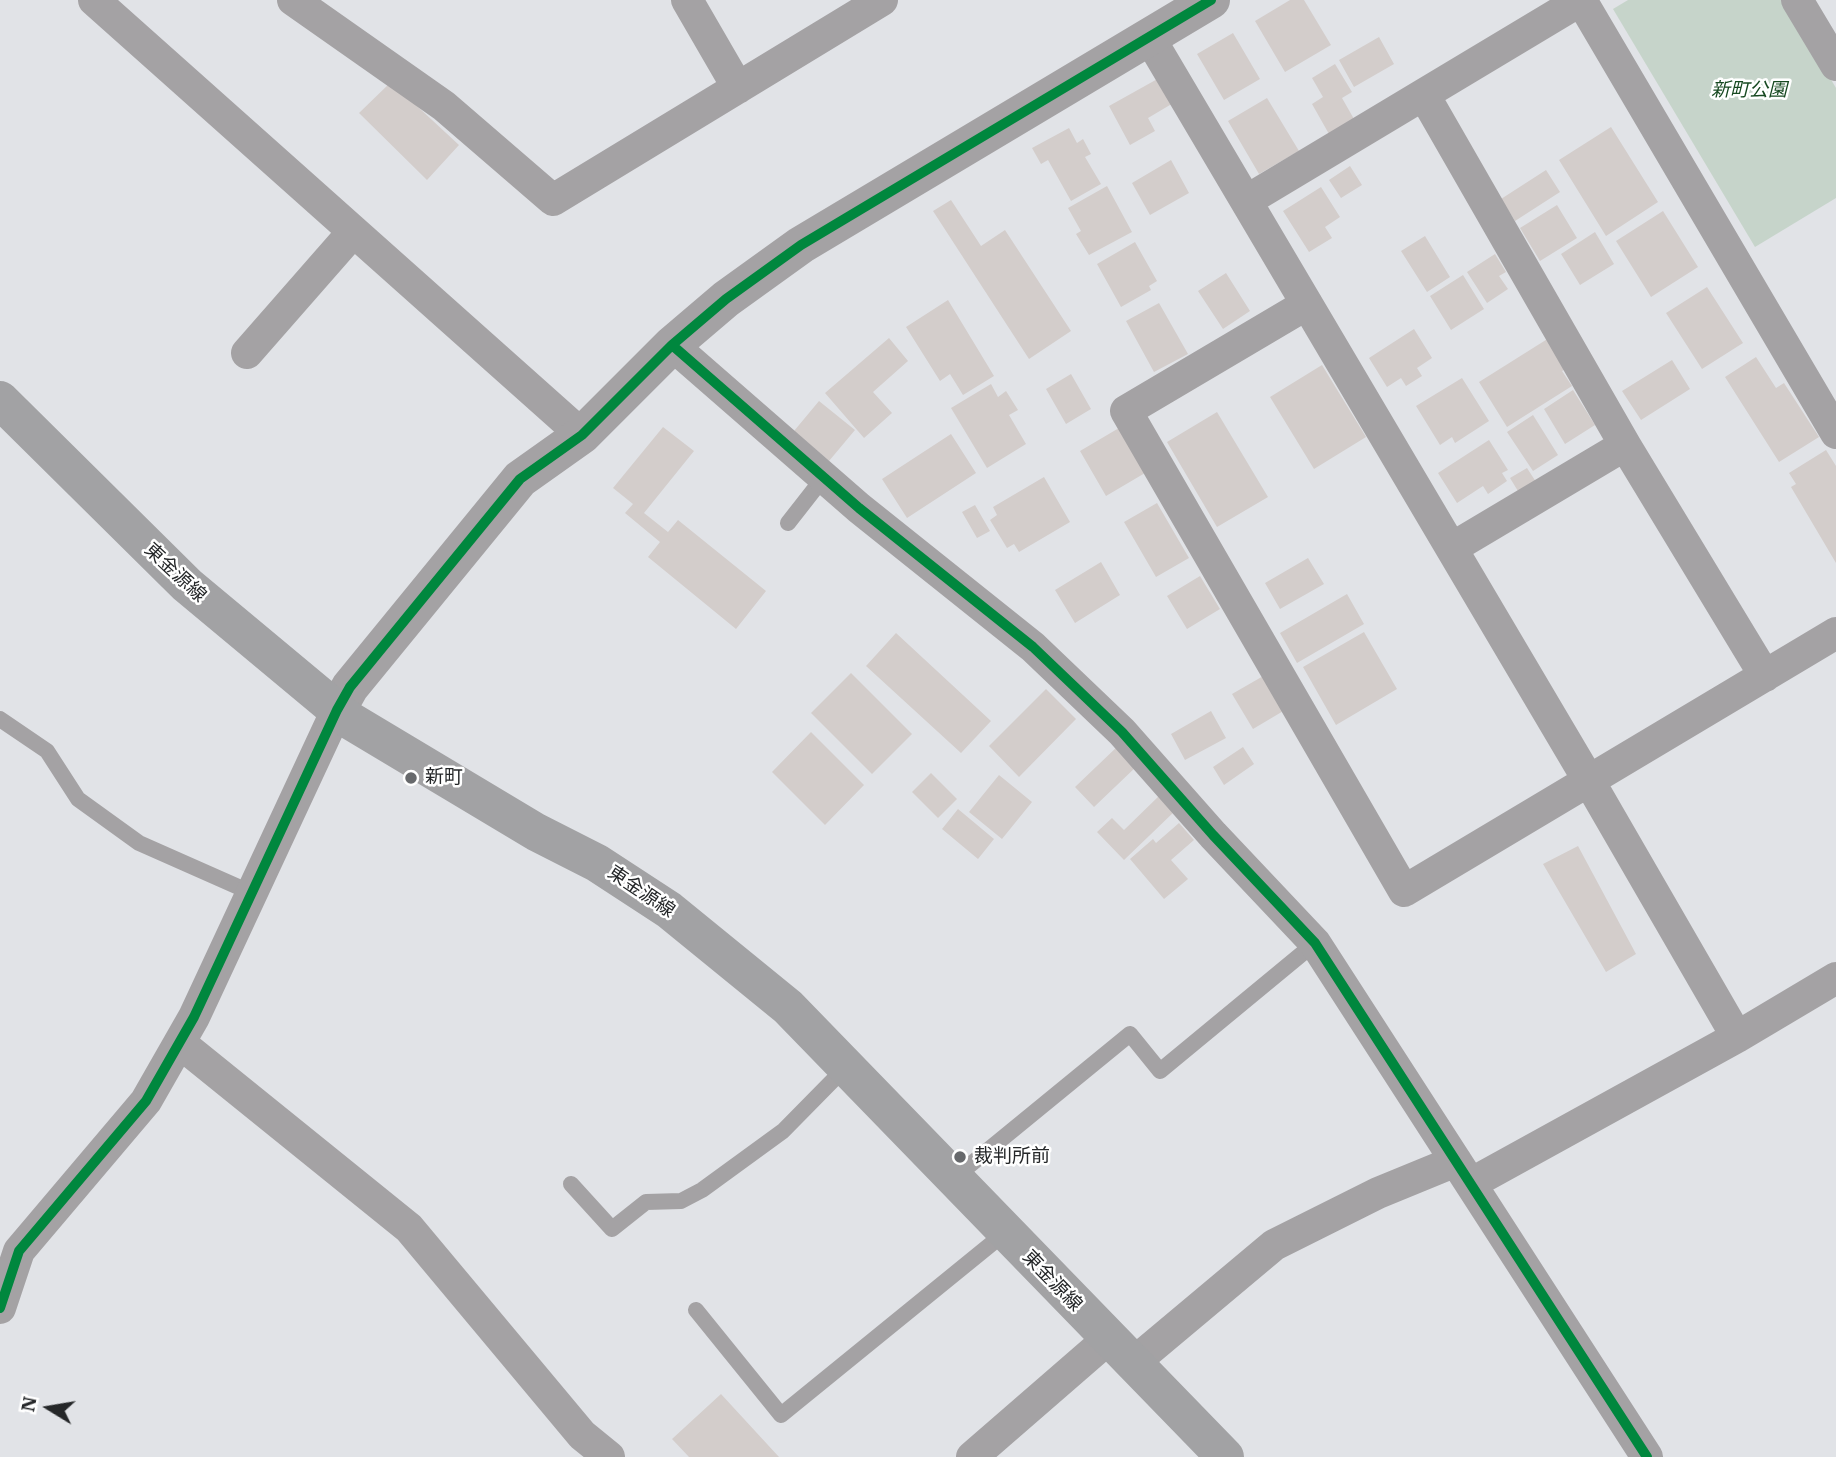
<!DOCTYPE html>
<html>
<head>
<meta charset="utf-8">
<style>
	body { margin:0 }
	#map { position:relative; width:1836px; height:1457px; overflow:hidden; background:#e1e3e7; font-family:"IBM Plex Serif",serif }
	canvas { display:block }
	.north { position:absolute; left:14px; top:1373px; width:70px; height:70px; -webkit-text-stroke:5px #fff; paint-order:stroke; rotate:281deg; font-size:19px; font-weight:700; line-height:28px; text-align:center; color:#252729 }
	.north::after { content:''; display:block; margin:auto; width:24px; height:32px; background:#252729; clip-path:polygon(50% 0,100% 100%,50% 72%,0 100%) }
</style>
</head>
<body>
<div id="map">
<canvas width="1836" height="1457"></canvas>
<div class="north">N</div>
</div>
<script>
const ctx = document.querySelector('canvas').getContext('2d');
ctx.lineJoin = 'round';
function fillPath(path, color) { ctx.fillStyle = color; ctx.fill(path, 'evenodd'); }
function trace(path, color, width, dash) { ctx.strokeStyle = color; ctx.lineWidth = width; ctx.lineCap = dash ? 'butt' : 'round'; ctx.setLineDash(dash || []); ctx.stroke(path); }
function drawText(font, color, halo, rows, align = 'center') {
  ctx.font = font + ' "IBM Plex Serif","Noto Sans JP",serif'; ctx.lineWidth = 5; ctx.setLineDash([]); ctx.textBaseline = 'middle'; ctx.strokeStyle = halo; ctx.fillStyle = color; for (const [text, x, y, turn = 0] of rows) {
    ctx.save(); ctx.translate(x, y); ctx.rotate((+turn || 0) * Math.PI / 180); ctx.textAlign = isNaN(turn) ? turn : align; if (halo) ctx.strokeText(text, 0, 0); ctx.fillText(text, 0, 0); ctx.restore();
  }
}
fillPath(new Path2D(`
	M1628,0H1784L1836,88V198L1755,247L1613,9Z`), '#c6d4ca');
fillPath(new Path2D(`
	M1290,0H1304L1331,45L1285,72L1255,21Z
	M1233,33L1260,79L1224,100L1197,54Z
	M1379,37L1394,64L1354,87L1339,60Z
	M1335,64L1352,92L1342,98L1354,119L1329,134L1312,104L1323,97L1312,78Z
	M1161,77L1175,102L1148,118L1155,131L1130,145L1109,106Z
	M391,82L459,145L427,180L359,113Z
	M1267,98L1299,151L1259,174L1228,121Z
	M1611,127L1658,202L1606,236L1559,160Z
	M1069,128L1077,143L1083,139L1091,154L1085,157L1101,184L1071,201L1048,160L1041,164L1032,148Z
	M1171,160L1189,193L1150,215L1132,183Z
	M1350,166L1362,185L1341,198L1329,180Z
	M1546,170L1560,192L1515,221L1501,199Z
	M1107,186L1132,232L1089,255L1076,234L1081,231L1068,208Z
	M1321,187L1340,217L1325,227L1332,238L1309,252L1283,211Z
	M951,200L981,246L1005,230L1071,331L1029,359L933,211Z
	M1557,205L1577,238L1540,261L1520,228Z
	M1663,211L1698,267L1651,297L1616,241Z
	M1595,232L1614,264L1580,285L1561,254Z
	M1425,236L1450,277L1427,292L1401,251Z
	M1135,242L1157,281L1149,286L1151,290L1121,307L1097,264Z
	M1495,254L1506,272L1499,276L1508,289L1487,303L1467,272Z
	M1226,273L1250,311L1223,329L1198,291Z
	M1463,275L1484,309L1451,330L1430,296Z
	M1707,287L1743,343L1702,369L1666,313Z
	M948,300L994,376L963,395L950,374L940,381L906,327Z
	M1159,303L1188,354L1154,372L1126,321Z
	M1414,329L1432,358L1417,368L1422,376L1406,386L1401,378L1387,387L1369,358Z
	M889,338L908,361L873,392L892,413L864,438L825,393Z
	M1549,338L1568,368L1562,371L1572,386L1507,427L1479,382Z
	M1756,357L1776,388L1784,383L1819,437L1779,462L1725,377Z
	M1672,360L1690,389L1641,420L1622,391Z
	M1322,365L1366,437L1314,469L1270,397Z
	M1071,374L1091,409L1066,424L1046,389Z
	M1462,378L1489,421L1455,443L1452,437L1440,445L1416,406Z
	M991,384L998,397L1006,391L1018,410L1009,415L1026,444L987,468L951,408Z
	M1573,390L1595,425L1565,444L1544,409Z
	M819,401L855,430L829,461L794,431Z
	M1217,412L1268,497L1217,527L1167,442Z
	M1533,415L1558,455L1533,471L1507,432Z
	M663,427L694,451L644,513L668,532L678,520L766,591L736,629L648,557L660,542L625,513L633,504L613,488Z
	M1119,428L1145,473L1106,496L1080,451Z
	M951,434L976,473L907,518L882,479Z
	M1489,440L1508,470L1502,473L1507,481L1488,494L1483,486L1457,503L1438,473Z
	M1826,450L1836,466V563L1791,487L1796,484L1789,473Z
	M1527,468L1538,485L1521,496L1510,478Z
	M1044,477L1070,522L1019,552L1014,544L1007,548L990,520L997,515L993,507Z
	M1157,503L1189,558L1156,577L1124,522Z
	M975,505L990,531L977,538L962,512Z
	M1308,558L1324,584L1280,609L1265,583Z
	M1101,562L1120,595L1075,623L1055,590Z
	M1200,576L1220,609L1187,629L1167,596Z
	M1347,594L1364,624L1297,663L1280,633Z
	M1364,632L1397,689L1336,725L1303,667Z
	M896,633L991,721L961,753L866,666Z
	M851,673L912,734L872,774L811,713Z
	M1265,675L1285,710L1253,729L1232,694Z
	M1046,689L1076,719L1019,777L989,746Z
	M1211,711L1226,738L1185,760L1171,734Z
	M811,732L864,785L825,825L772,772Z
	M1119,745L1138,765L1094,807L1075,787Z
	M1243,747L1254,764L1224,785L1213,767Z
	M931,773L957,799L938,818L912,792Z
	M999,775L1032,802L1002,839L969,812Z
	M1161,794L1176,810L1124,860L1097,832L1112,818L1124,830Z
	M958,809L994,839L978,859L942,829Z
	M1179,823L1194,840L1171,860L1188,879L1164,899L1130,859L1153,839L1156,843Z
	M1578,846L1636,954L1606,972L1543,864Z
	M721,1394L779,1457H689L672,1439Z`), '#d3cdcb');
trace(new Path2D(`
	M788,523L824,477
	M0,719L47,751L78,799L139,843L252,893
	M954,1178L1130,1034L1160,1071L1315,943
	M571,1184L612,1229L646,1202L681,1201L702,1190L783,1131L846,1067
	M696,1310L781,1415L1006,1232`), '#a4a2a4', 16);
trace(new Path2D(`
	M94,0L582,435
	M293,0L444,106L553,200L882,0
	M687,0L738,88
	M1581,0L1836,433
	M1797,0L1836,65
	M1149,37L1589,781L1737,1037
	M1424,95L1625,445
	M1246,201L1581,0
	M1307,304L1126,411L1404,891L1836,633
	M672,345L859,508L1033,647L1122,732L1213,835L1315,943L1647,1457
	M247,353L353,232
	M1452,548L1625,445L1765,676
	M180,1043L409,1228L582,1435L609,1457
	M1472,1183L1737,1037L1836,978
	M0,1308L19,1251L146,1101L194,1017L337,710
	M1132,1364L1274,1245L1378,1193L1456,1161
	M972,1457L1108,1339`), '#a4a2a4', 32);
trace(new Path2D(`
	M337,710L350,687L520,479L582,435L672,345L726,299L801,245L1211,0`), '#a4a2a4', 38);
trace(new Path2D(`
	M0,400L187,585L349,720L536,832L597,863L669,910L788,1007L1225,1457`), '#a2a2a4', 38);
trace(new Path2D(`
	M672,345L859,508L1033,647L1122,732L1213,835L1315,943L1647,1457
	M0,1308L19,1251L146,1101L194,1017L337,710L350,687L520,479L582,435L672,345L726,299L801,245L1211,0`), '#00873e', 10);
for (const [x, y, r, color] of [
	[411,778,7,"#67696c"],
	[960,1157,7,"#67696c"]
]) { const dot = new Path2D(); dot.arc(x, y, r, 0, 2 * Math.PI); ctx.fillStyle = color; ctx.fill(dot); trace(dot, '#fff', 2.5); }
drawText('italic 19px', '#174921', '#fff', [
	["新町公園",1749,91]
]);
drawText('19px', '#252729', '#fff', [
	["東金源線",175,573,43],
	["東金源線",641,892,34],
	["東金源線",1052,1281,46]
]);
drawText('19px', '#252729', '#fff', [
	["新町",425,778],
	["裁判所前",974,1157]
], 'left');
</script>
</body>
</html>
